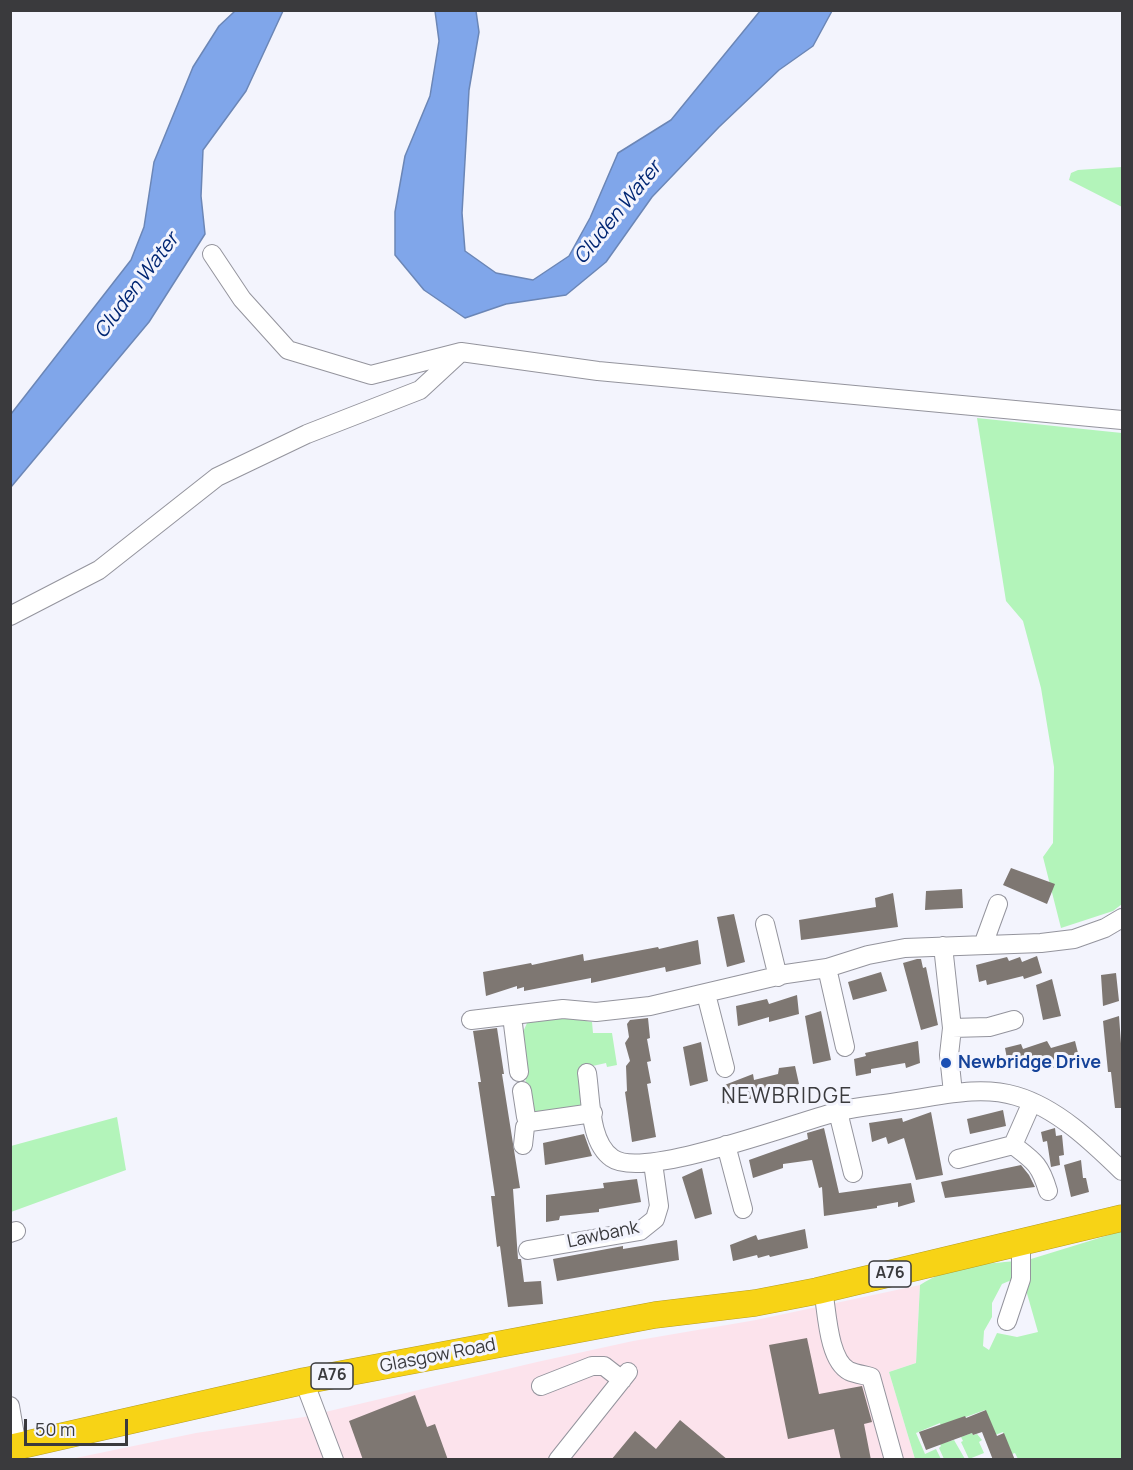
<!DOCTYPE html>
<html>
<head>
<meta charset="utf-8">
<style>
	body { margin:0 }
	#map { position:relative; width:1133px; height:1470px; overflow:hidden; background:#f3f4fd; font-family:Manrope,sans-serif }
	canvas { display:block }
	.frame { position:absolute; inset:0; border:12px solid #3a3a3d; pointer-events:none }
	.scale { position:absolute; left:24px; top:1419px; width:104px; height:27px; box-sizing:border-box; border:3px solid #3a3a3d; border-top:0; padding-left:8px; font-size:18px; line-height:21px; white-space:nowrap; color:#3a3a3d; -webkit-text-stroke:4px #f3f4fd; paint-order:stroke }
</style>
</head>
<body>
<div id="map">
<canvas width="1133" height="1470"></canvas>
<div class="frame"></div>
<div class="scale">50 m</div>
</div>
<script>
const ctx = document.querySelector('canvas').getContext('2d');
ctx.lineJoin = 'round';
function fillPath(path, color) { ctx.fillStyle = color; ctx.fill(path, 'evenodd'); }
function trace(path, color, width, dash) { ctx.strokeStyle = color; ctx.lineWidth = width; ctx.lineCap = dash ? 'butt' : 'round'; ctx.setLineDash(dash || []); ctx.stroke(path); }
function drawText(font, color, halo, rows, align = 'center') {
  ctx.font = font + ' Manrope,sans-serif'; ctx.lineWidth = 6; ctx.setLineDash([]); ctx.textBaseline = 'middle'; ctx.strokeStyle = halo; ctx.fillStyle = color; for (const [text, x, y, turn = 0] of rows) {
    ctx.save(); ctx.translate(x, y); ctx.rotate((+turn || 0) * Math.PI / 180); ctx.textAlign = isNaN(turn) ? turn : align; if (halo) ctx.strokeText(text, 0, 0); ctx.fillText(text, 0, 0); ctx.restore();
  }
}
fillPath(new Path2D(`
	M920,1285L916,1363L889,1372L915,1459L66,1460L196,1433L304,1417L537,1362L633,1341L756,1320Z`), '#fce3ec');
fillPath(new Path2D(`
	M1122,167V207L1069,180L1071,173L1078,170Z
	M977,418L1122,433V904L1113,911L1061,928L1043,857L1053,843L1054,767L1041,688L1023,621L1006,601Z
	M564,1017L592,1022L593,1033H612L617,1065L607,1067L606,1063L579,1069L585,1096L581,1107L536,1114L528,1105L525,1074L528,1072L523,1032L527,1023L531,1020Z
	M117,1117L126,1170L11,1212V1146Z
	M1122,1231V1459H1018L1015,1453L1012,1454L1003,1432L985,1439L994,1430L985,1410L941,1426L940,1423L916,1433L925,1454L936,1449L941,1459H915L889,1372L916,1363L920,1285C948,1266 984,1264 1017,1261L1014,1279L1002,1284L992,1303V1317L984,1331L983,1346L989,1350L997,1333L1017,1337L1038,1332L1026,1290L1025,1278L1031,1259Z
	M972,1433L973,1435L977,1434L982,1440L979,1442L984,1453L969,1459L961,1442L963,1441L961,1437Z
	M954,1440L965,1459H944L939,1448L941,1446L940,1444Z`), '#b3f4ba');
const water = new Path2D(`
	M235,11H283L246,91L203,150L201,196L205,234L149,322L11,487V414L131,260L144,227L154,162L193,67L219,26Z
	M435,11H476L479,32L469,90L462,213L465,251L496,273L533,280L569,256L590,218L618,153L671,120L760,11H832L813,46L779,70L719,127L652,197L606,262L566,295L506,304L465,318L424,290L395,255V212L405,156L430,96L439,41Z`);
fillPath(water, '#80a6ea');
trace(water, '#6b86b6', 1.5);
fillPath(new Path2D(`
	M1011,868L1055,884L1047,904L1003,885Z
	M962,889L963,908L925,910L926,891Z
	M893,893L898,927L801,940L799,920L876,907L875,898Z
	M734,914L745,962L727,967L717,917Z
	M698,940L701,964L666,972L665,967L591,983V978L524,991V987L517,989V986L486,996L483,972L531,963L532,965L583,954L584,961L658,947L659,949Z
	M1037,956L1042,973L1024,979L1023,976L987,985L986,980L979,982L976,965L1007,957L1009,961L1020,957L1022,962Z
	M917,959H921L923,968L926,967L938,1025L921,1030L903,963Z
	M881,972L887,991L853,1000L848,982Z
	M1116,973L1119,1001L1103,1006L1101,975Z
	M1052,979L1061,1016L1043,1020L1036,985Z
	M797,995L799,1014L769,1022V1017L738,1026L736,1006L767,999L769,1004Z
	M821,1011L831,1060L813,1064L805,1016Z
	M1119,1016L1122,1057V1108H1115L1111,1072H1108L1103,1021Z
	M648,1018L650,1038L647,1039L651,1061L647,1062L651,1083L647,1084L656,1137L632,1142L625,1092L627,1091L626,1066L630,1061L625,1043L629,1037L627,1024L630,1020Z
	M497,1028L504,1074H502L520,1188L513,1189L518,1259H521L524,1282L541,1281L543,1304L508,1307L500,1246L497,1247L491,1196H495L478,1082H481L473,1031Z
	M918,1041L920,1063L906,1068L905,1063L871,1069V1073L856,1076L854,1059L866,1056L865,1053Z
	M1047,1041L1051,1048L1075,1041L1080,1061L1052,1068L1050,1061L1023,1068V1064L1009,1069L1005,1048L1021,1044L1023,1049Z
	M701,1042L708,1081L690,1086L683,1047Z
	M795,1066L799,1084L784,1087L783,1092L726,1104L722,1086L753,1074L754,1080L778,1074L779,1068Z
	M1003,1110L1006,1126L970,1134L967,1119Z
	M931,1112L943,1175L916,1180L904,1138L888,1144L886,1137L872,1142L869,1123L902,1118L903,1122Z
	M824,1128L839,1193L911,1183L915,1202L898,1207V1202L877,1206V1208L824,1216L822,1187L819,1188L812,1160L783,1164V1168L753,1178L749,1160L808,1139L807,1133Z
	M1055,1128L1056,1136L1062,1135L1064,1155L1059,1156L1060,1165L1051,1167L1047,1141L1043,1142L1041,1132Z
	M584,1134L592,1156L545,1165L543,1143Z
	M1081,1160L1083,1178H1086L1089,1192L1071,1197L1064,1165Z
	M1021,1165L1029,1175L1035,1187L945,1198L941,1182Z
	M702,1168L712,1214L695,1219L682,1177Z
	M637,1179L641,1202L599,1209V1212L560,1216L559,1220L546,1222V1195L604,1188L603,1183Z
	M805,1229L808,1248L770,1257L769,1255L758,1258L757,1255L733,1261L730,1245L756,1235L758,1240Z
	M677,1240L679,1260L557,1281L553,1259L623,1246V1249Z
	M807,1338L819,1394L862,1386L872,1422L864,1424L871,1460H841L834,1429L788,1439L769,1345Z
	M415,1395L427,1427L435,1424L448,1460H363L349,1421Z
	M986,1410L997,1436L1004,1433L1015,1460H993L982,1432L973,1435L972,1433L926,1450L919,1432L965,1416L966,1418Z
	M680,1420L728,1460H611L635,1431L656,1449Z`), '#7e7772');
const minor = new Path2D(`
	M212,254L242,299L288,350L371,375L461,352L598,371L1122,420
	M10,616L99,570L217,477L307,434L420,390L460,353
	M765,924L778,977
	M983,945L998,904
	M943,946L952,1028L949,1055L953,1093
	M827,968L845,1047
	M706,994L725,1068
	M512,1016L519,1072
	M471,1020L563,1009L596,1012L650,1006L786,974L827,968L868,955L905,948L1041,943L1074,939L1105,928L1122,918
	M952,1028L989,1027L1014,1020
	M587,1073C591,1099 589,1142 612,1158C643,1181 799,1121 840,1111C861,1106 882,1105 903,1101C940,1096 979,1085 1016,1096C1057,1108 1092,1142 1122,1171
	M522,1091L526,1117L530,1122L525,1127L523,1145
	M838,1112L853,1173
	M530,1122L593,1113
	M726,1145L743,1209
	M1013,1145L1032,1102
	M958,1159L1013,1145C1034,1161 1040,1164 1048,1191
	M10,1233L16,1231
	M528,1250L640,1231L655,1219L659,1206L653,1163
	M823,1289C827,1311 828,1360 849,1371C856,1374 864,1375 871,1377L894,1460
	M1007,1321L1021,1279V1243
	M304,1381L334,1460
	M541,1386L592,1366H604L622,1380
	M10,1406L17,1447
	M558,1460L628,1372`);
const highway = new Path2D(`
	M10,1448L304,1381L655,1315L755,1303L817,1291L1122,1218`);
trace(minor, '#94949d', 20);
trace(highway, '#b59d24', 27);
trace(minor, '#fff', 18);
trace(highway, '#f7d316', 26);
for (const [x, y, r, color] of [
	[946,1063,6,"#1a4fb4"]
]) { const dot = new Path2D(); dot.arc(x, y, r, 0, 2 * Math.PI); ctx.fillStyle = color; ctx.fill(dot); trace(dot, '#f3f4fd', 2); }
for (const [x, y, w] of [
	[890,1274,42],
	[332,1376,42]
]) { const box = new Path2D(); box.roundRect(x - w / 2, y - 13, w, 26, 4.5); ctx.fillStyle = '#f3f4fd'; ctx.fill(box); trace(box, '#3a3a3d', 1.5); }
drawText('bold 16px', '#3a3a3d', null, [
	["A76",890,1274],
	["A76",332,1376]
]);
drawText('bold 18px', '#164399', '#f3f4fd', [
	["Newbridge Drive",958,1063]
], 'left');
drawText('18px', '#3a3a3d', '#f3f4fd', [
	["Lawbank",603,1235,-12],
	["Glasgow Road",438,1356,-11]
]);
drawText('italic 20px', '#012673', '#f3f4fd', [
	["Cluden Water",618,213,-51],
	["Cluden Water",137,286,-53]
]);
ctx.letterSpacing = '1.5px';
drawText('21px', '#3a3a3d', '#f3f4fd', [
	["NEWBRIDGE",787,1097]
]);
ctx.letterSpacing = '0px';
</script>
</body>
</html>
